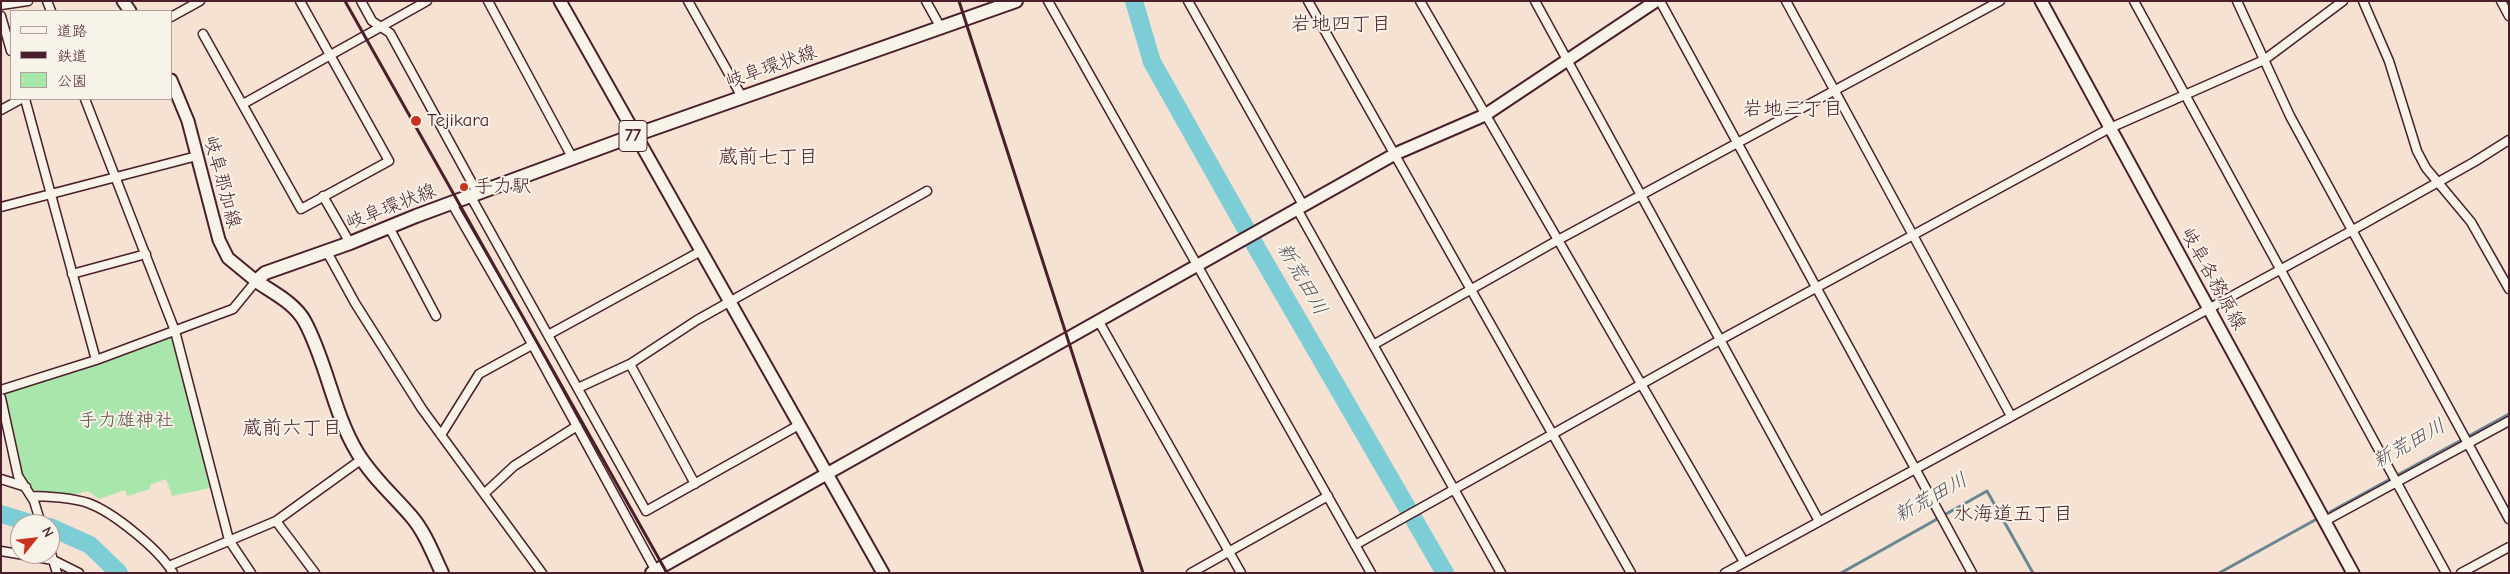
<!DOCTYPE html>
<html>
<head>
<meta charset="utf-8">
<style>
	body { margin:0 }
	#map { position:relative; width:2510px; height:574px; overflow:hidden; background:#f5e2d3; font-family:"Comic Neue","Klee One",sans-serif }
	canvas { display:block }
	.frame { position:absolute; inset:0; border:2px solid #4a1f2b; pointer-events:none }
	.legend { position:absolute; left:10px; top:10px; width:162px; height:90px; box-sizing:border-box; background:#f7f3e8; border:1px solid #b29e9c; margin:0; padding:6px 9px; list-style:none; font-size:15px; color:#4a1f2b }
	.legend li { display:flex; align-items:center; gap:10px; height:25px }
	.legend b { width:25px; border:1px solid #b29e9c }
	.north { position:absolute; left:10px; top:514px; width:50px; height:50px; box-sizing:border-box; background:#f7f3e8; border:1px solid #b29e9c; border-radius:50%; rotate:61deg; font-size:14px; font-weight:700; line-height:20px; text-align:center; color:#4a1f2b }
	.north::after { content:''; display:block; margin:auto; width:18px; height:22px; background:#c8321e; clip-path:polygon(50% 0,100% 100%,50% 72%,0 100%) }
</style>
</head>
<body>
<div id="map">
<canvas width="2510" height="574"></canvas>
<div class="frame"></div>
<ul class="legend">
<li><b style="height:6px;background:#f7f3e8"></b>道路</li>
<li><b style="height:6px;background:#4a1f2b"></b>鉄道</li>
<li><b style="height:14px;background:#a9e6ac"></b>公園</li>
</ul>
<div class="north">N</div>
</div>
<script>
const ctx = document.querySelector('canvas').getContext('2d');
ctx.lineJoin = 'round';
function fillPath(path, color) { ctx.fillStyle = color; ctx.fill(path, 'evenodd'); }
function trace(path, color, width, dash) { ctx.strokeStyle = color; ctx.lineWidth = width; ctx.lineCap = dash ? 'butt' : 'round'; ctx.setLineDash(dash || []); ctx.stroke(path); }
function drawText(font, color, halo, rows, align = 'center') {
  ctx.font = font + ' "Comic Neue","Klee One",sans-serif'; ctx.lineWidth = 4; ctx.setLineDash([]); ctx.textBaseline = 'middle'; ctx.strokeStyle = halo; ctx.fillStyle = color; for (const [text, x, y, turn = 0] of rows) {
    ctx.save(); ctx.translate(x, y); ctx.rotate((+turn || 0) * Math.PI / 180); ctx.textAlign = isNaN(turn) ? turn : align; if (halo) ctx.strokeText(text, 0, 0); ctx.fillText(text, 0, 0); ctx.restore();
  }
}
fillPath(new Path2D(`
	M175,331L215,487L172,496L166,479L150,485V489L127,496L125,490L99,499L88,491L57,499L26,487L18,476L1,390Z`), '#a9e6ac');
trace(new Path2D(`
	M2330,512L2509,414
	M1841,573L1987,491L2033,573
	M2219,573L2315,520`), '#698792', 3);
trace(new Path2D(`
	M1134,1L1152,62L1259,252L1445,573
	M1,514L34,524
	M50,527L90,545L119,573`), '#7dcdd6', 18);
const street = new Path2D(`
	M47,1L51,11
	M361,1L372,21L390,33L478,194
	M488,1L573,159
	M688,1L742,97
	M926,1L941,28
	M1048,1L1371,573
	M1188,1L1303,205
	M1308,1L1631,573
	M1420,1L1744,562
	M1535,1L1819,521
	M1660,1L1972,573
	M1786,1L2011,416
	M2134,1L2446,573
	M2237,1L2290,116L2509,519
	M2363,1L2389,61L2417,151L2426,168L2471,222L2509,289
	M2501,1L2509,16
	M1,5L28,1
	M1,16L11,51
	M171,17L200,1
	M203,34L301,209L389,161L300,1
	M25,99L96,360
	M85,99L175,331L229,540L251,573
	M243,104L427,1
	M1,110L21,99
	M323,196L350,243
	M471,197L646,511L799,425
	M452,204L520,322L657,573
	M1,207L197,156
	M1297,209L1501,573
	M389,227L436,316
	M327,252L355,303L422,409L542,573
	M72,274L146,254
	M1098,320L1241,573
	M548,335L701,251
	M1373,345L1558,240L2000,1
	M630,364L695,484
	M578,388L630,364L697,320L927,191
	M1,390L96,360L233,309L256,281
	M1,398L18,476L34,501L41,524
	M441,435L479,374L532,345
	M1,479L26,487
	M485,493L514,466L577,426
	M31,496C47,496 73,498 88,503C113,512 160,550 173,573
	M276,521L315,573
	M2325,521L2509,421
	M1355,545L1720,340L2110,128L2264,60L2343,1
	M50,550L57,573
	M1,551L53,560L79,573
	M169,566L276,521L362,459
	M1191,573L1328,496
	M1725,573L2351,231L2474,162L2509,140
	M2461,573L2509,547`);
const secondary = new Path2D(`
	M123,1L130,11
	M560,1L883,573
	M2041,1L2353,573
	M171,80L188,121L219,240L228,258L256,281
	M656,570L1395,154L1485,115L1656,1`);
const primary = new Path2D(`
	M442,573C433,554 425,532 411,516C393,495 372,477 357,452C333,412 327,363 305,322C295,303 272,292 256,281L265,273L350,243L416,216L635,135L1016,1
	M652,573L656,570`);
trace(street, '#4a1f2b', 11);
trace(secondary, '#4a1f2b', 15);
trace(primary, '#4a1f2b', 16);
trace(street, '#f7f3e8', 8);
trace(secondary, '#f7f3e8', 11);
trace(primary, '#f7f3e8', 12);
trace(new Path2D(`
	M345,1L667,573
	M959,1L1143,573`), '#4a1f2b', 3);
for (const [x, y, r, color] of [
	[416,121,6,"#c8321e"],
	[464,187,5,"#c8321e"]
]) { const dot = new Path2D(); dot.arc(x, y, r, 0, 2 * Math.PI); ctx.fillStyle = color; ctx.fill(dot); trace(dot, '#f7f3e8', 2); }
for (const [x, y, w] of [
	[633,136,28]
]) { const box = new Path2D(); box.roundRect(x - w / 2, y - 15.5, w, 31, 4); ctx.fillStyle = '#f7f3e8'; ctx.fill(box); trace(box, '#4a1f2b', 1); }
drawText('bold 18px', '#4a1f2b', null, [
	["77",633,136]
]);
drawText('19px', '#4a1f2b', '#f7f3e8', [
	["岐阜環状線",771,67,-19],
	["岐阜那加線",222,182,75],
	["岐阜環状線",391,207,-21],
	["岐阜各務原線",2213,279,61]
]);
drawText('19px', '#4a1f2b', '#f7f3e8', [
	["Tejikara",427,121],
	["手力駅",474,187]
], 'left');
drawText('19px', '#62514b', '#f7f3e8', [
	["手力雄神社",126,421]
]);
drawText('20px', '#4a1f2b', '#f7f3e8', [
	["岩地四丁目",1341,24],
	["岩地三丁目",1793,109],
	["蔵前七丁目",768,157],
	["蔵前六丁目",292,428],
	["水海道五丁目",2013,514]
]);
drawText('italic 20px', '#59535e', '#f7f3e8', [
	["新荒田川",1302,279,60],
	["新荒田川",2409,444,-29],
	["新荒田川",1931,498,-29]
]);
</script>
</body>
</html>
